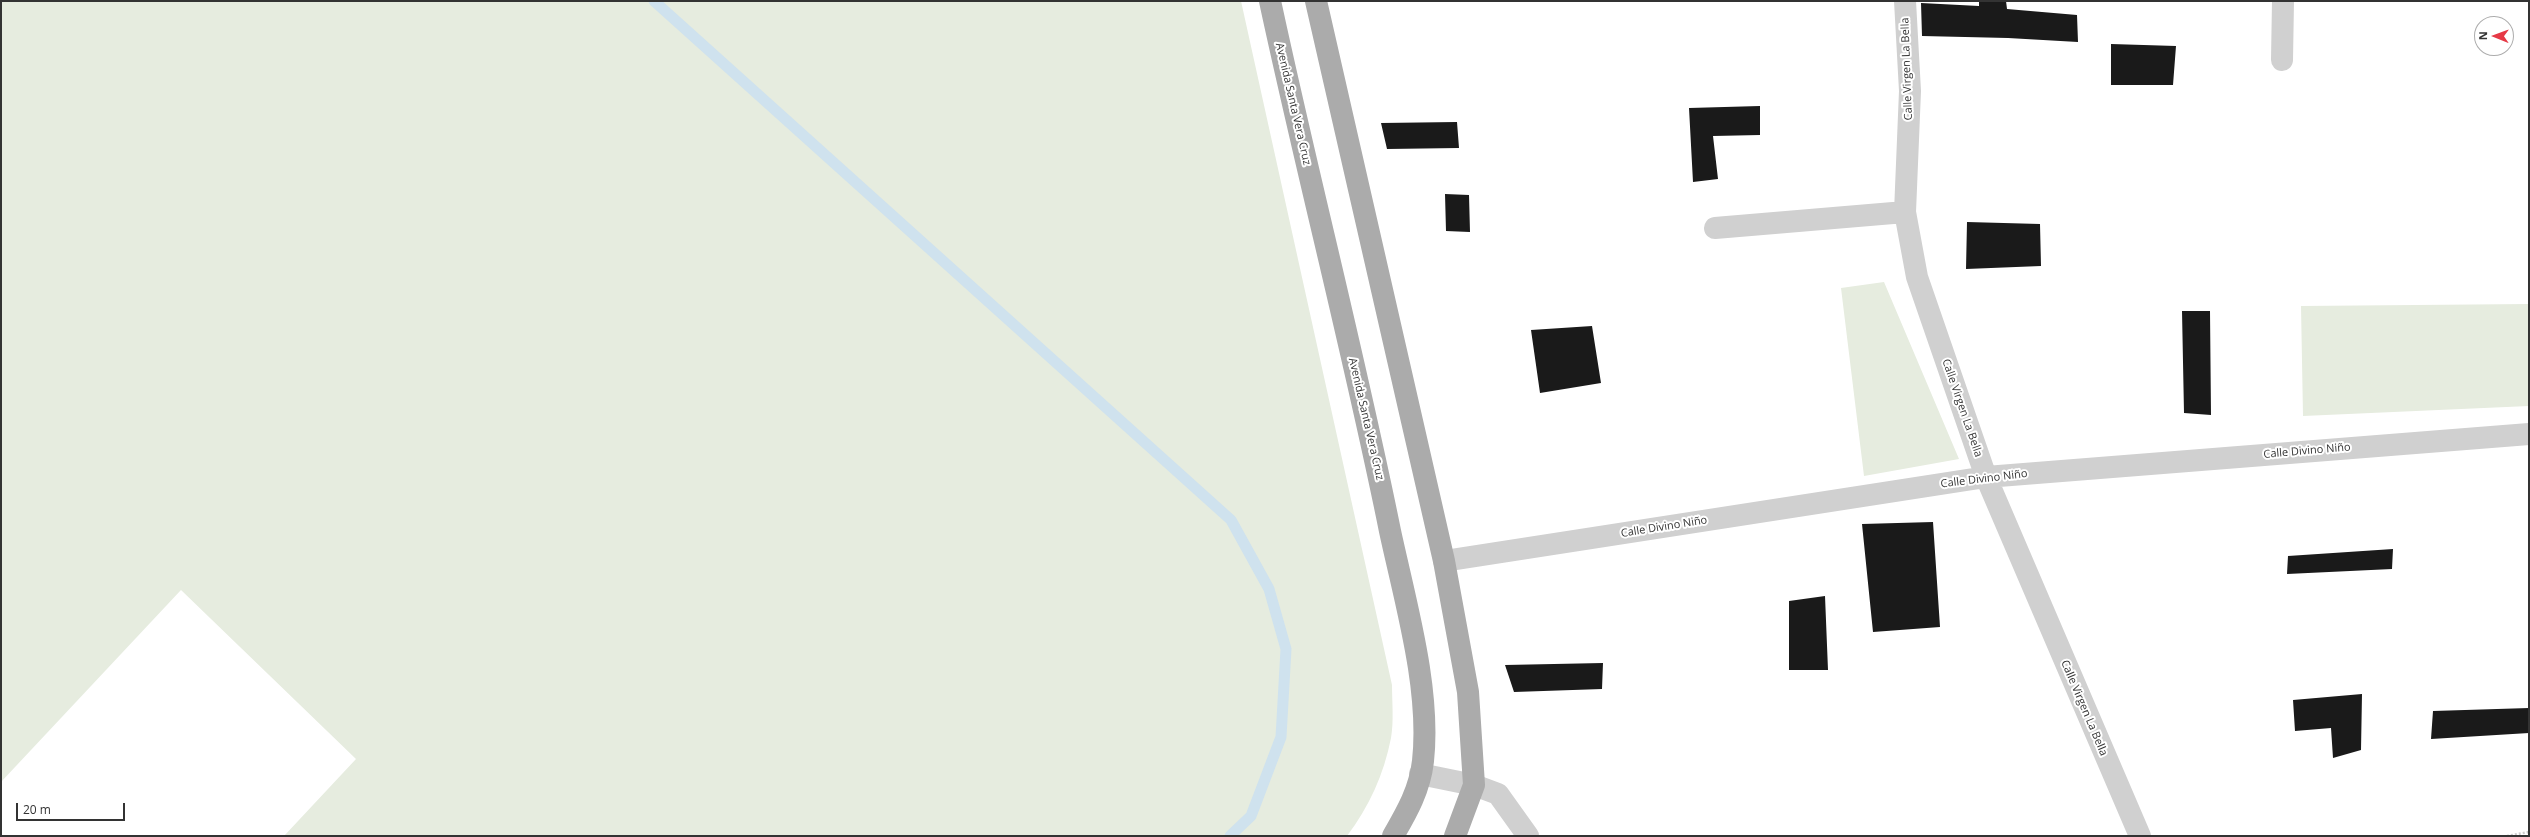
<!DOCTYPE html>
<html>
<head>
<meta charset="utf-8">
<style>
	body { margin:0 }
	#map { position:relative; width:2530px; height:837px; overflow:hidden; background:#fff; font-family:"Open Sans",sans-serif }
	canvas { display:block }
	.frame { position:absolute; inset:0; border:2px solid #333; pointer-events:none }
	.north { position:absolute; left:2474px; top:16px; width:40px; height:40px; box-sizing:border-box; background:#fff; border:1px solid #adadad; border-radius:50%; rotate:271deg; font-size:11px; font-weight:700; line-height:16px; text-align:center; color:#333 }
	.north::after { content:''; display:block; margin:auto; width:14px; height:18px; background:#e63946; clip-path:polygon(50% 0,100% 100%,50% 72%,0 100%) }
	.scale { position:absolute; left:16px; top:803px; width:109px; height:18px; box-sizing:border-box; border:2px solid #333; border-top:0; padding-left:5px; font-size:12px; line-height:14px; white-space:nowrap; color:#333; -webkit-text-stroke:3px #fff; paint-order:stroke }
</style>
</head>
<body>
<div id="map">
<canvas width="2530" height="837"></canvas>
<div class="frame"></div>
<div class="north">N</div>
<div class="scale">20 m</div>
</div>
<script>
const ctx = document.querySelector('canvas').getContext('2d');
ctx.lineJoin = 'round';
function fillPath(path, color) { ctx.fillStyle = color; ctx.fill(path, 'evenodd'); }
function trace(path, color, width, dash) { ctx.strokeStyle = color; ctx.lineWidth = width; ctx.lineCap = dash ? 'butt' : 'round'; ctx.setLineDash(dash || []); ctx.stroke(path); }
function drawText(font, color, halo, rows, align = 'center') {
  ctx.font = font + ' "Open Sans",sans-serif'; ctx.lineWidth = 4; ctx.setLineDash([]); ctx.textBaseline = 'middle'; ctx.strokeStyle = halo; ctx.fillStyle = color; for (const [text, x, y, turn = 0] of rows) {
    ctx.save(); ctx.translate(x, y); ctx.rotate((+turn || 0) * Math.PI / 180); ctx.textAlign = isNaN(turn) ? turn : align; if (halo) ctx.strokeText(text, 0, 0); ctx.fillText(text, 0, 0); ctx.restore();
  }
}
fillPath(new Path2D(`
	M1,1H1241L1392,685C1392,702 1394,721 1391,738C1384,774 1369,807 1347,836H284L356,759L181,590L1,782Z
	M1884,282L1959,459L1864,476L1841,288Z
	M2529,304V406L2303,416L2301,306Z`), '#e6ecdf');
trace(new Path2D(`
	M654,1L1231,520L1269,589L1286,649L1281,737L1251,816L1230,836`), '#cfe2ee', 11);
fillPath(new Path2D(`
	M1979,1H2006L2007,9L2077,15L2078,42L2008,38L1922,36L1921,3L1979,6Z
	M2111,44L2176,46L2173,85H2111Z
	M1760,106V135L1713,136L1718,179L1693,182L1689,108Z
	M1457,122L1459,148L1387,149L1381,123Z
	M1445,194L1469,195L1470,232L1446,231Z
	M1967,222L2040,224L2041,266L1966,269Z
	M2182,311H2210L2211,415L2184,413Z
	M1592,326L1601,383L1540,393L1531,330Z
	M1933,522L1940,627L1873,632L1862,524Z
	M2393,549L2392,569L2287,574L2288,556Z
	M1825,596L1828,670H1789V601Z
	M1603,663L1602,689L1514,692L1505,665Z
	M2362,694L2361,750L2333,758L2331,728L2295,731L2293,700Z
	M2529,708V733L2431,739L2433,711Z`), '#1a1a1a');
trace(new Path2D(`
	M2507,836L2529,832`), '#cdcdcd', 2.5, [2, 2]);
trace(new Path2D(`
	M1905,1L1910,91L1905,212L1917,277L1986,477L2140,836
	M2282,60L2283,1
	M1715,228L1905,212
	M1444,561L1986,477L2529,434
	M1420,774L1474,785L1498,794L1528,836`), '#d0d0d0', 22);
trace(new Path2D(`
	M1270,1C1308,178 1354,353 1390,531C1405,601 1431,689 1423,761C1420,789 1407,812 1393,836
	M1316,1L1444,561L1468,692L1474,785L1455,836`), '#ababab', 22);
drawText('11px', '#333', '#fff', [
	["Calle Virgen La Bella",1907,69,-92],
	["Avenida Santa Vera Cruz",1293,104,77],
	["Calle Virgen La Bella",1962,408,71],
	["Avenida Santa Vera Cruz",1366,419,77],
	["Calle Divino Niño",2307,451,-5],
	["Calle Divino Niño",1984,479,-7],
	["Calle Divino Niño",1664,527,-9],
	["Calle Virgen La Bella",2084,708,67]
]);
</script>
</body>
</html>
